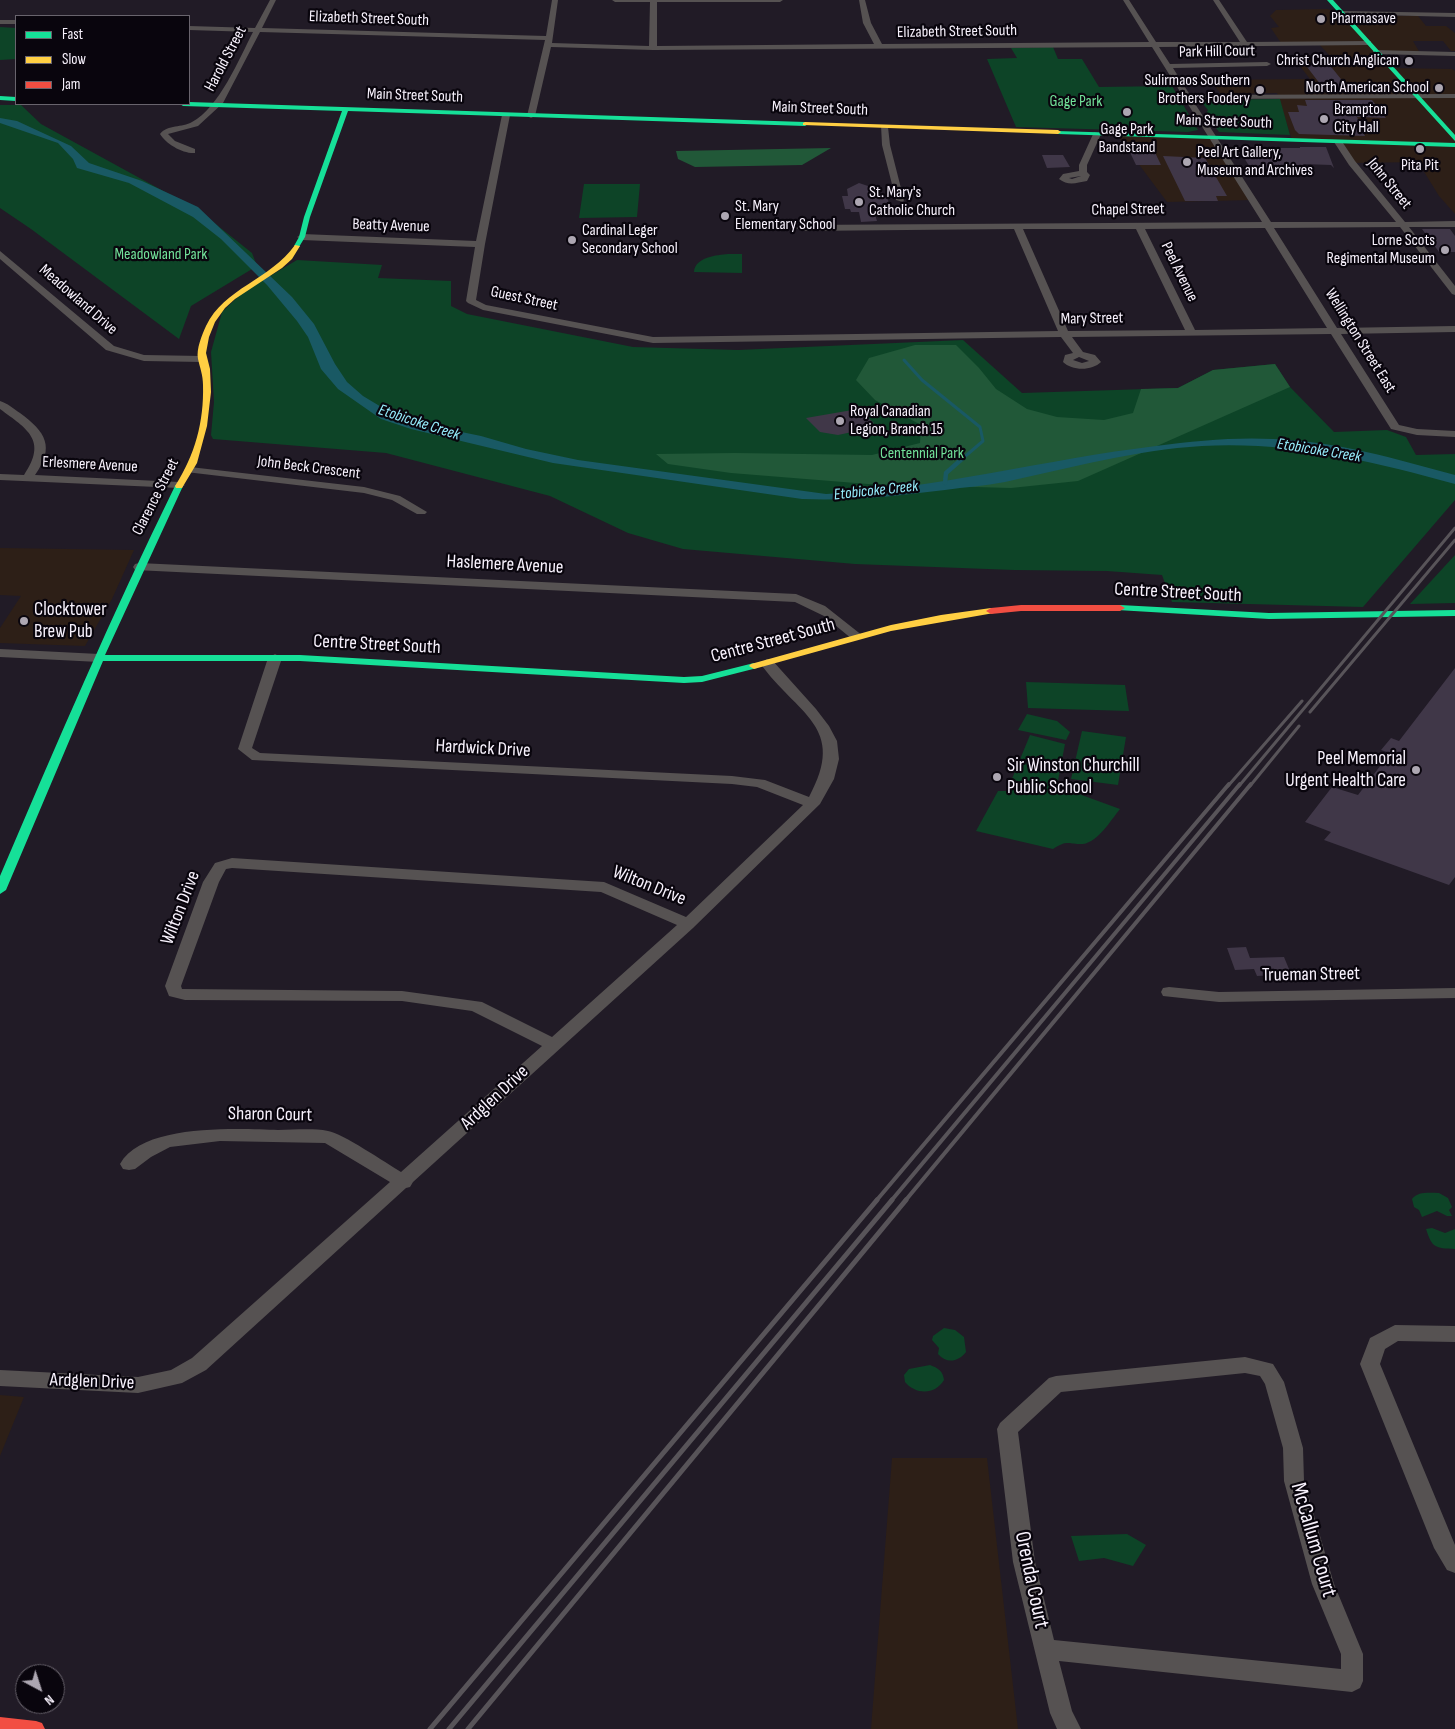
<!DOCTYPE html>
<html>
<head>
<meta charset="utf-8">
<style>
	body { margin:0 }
	#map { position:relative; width:1455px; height:1729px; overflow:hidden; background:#211b26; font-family:"Sofia Sans Condensed",sans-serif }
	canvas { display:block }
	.legend { position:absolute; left:15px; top:15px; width:175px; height:90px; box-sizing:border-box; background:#09050d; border:1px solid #69646d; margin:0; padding:6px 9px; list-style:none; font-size:15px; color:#f8f2fd }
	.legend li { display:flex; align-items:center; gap:10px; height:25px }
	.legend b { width:25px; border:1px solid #69646d }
	.north { position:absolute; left:15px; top:1664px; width:50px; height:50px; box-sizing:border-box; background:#09050d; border:1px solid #69646d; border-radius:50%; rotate:140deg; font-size:14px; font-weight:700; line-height:20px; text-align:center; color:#f8f2fd }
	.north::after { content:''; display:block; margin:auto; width:18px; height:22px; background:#ada7b2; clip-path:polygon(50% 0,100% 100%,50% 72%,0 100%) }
</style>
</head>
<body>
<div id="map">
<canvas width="1455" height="1729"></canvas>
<ul class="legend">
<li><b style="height:6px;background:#16e098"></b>Fast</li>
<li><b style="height:6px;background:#ffcf43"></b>Slow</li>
<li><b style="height:6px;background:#f24e42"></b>Jam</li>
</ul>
<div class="north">N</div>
</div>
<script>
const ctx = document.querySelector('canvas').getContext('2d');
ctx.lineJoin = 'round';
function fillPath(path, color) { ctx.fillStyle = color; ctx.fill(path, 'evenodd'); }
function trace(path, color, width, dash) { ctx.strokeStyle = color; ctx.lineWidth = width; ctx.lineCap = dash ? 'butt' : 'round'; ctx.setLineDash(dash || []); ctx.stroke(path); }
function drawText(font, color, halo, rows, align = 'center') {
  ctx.font = font + ' "Sofia Sans Condensed",sans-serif'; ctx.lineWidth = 4.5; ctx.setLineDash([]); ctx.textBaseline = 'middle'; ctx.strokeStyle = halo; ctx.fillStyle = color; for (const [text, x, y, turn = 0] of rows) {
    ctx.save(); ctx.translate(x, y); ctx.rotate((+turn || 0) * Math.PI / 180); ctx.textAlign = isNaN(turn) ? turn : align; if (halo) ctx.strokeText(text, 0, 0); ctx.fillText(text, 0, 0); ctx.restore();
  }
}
fillPath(new Path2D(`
	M1327,9L1357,15L1418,16L1426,26H1446L1455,33V51H1451L1443,41H1413L1420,53L1377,52L1390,68L1452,69L1455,71V214L1439,196L1418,162L1352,163L1338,142L1292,140L1277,93L1221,94L1210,80L1310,79L1293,57L1330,56L1318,43H1281L1271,28L1279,27L1270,16L1276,10Z
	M1117,135L1213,138L1252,200L1167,202Z
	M0,548L134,550L112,599L85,646L0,643V628L21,596L0,595Z
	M0,1395L24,1397L0,1456Z
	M892,1458H987L1018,1729H871Z`), '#2d1f17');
fillPath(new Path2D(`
	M0,27L16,28V59L0,60Z
	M1053,47L1058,59H1082L1099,87L1172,86L1198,130L1188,132L1016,127L987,59L1017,58L1011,48Z
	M1280,99L1290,135L1219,132L1206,114L1208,110L1203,104L1207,100Z
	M0,105H21L41,124L198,210L252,253L257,266L191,306L179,339L31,229L0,208Z
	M584,184H640L637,217L579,218Z
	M728,254H742V273L694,272C695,257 717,255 728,254Z
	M297,260L382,265L378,278L451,281V306L467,314L633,347L738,350L963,340L1022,393L1178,388L1213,370L1275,364L1290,387L1334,432L1387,430L1406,437L1416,455L1455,454V500L1363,607L1172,602L1162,575L1107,571L1014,570L855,564L683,549L628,533L550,496L386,453L213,439L211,435L214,402L211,352L222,312L243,292Z
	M1455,555V603L1410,604Z
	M1026,682L1125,685L1129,711L1028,708Z
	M1027,714L1057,721L1070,732L1066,740L1018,730Z
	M1082,731L1126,737L1118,785L1071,779Z
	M1030,735L1065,744L1057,786L1120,809C1111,820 1098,842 1083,844C1067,845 1069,839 1053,849L976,831L998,791H1007Z
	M1439,1193L1448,1198L1452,1207L1449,1210L1452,1216H1447L1437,1211L1422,1217L1419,1210L1414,1207L1412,1199C1418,1191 1430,1193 1439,1193Z
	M1432,1228L1445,1233L1455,1229V1249C1435,1248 1432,1248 1426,1229Z
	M944,1328L955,1330L964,1337L966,1352C958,1362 947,1364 938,1354L939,1348L932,1340L933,1336Z
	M930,1365C938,1368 943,1371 944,1380C935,1395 916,1395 905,1382L904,1375L909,1369Z
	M1127,1534L1146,1545L1133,1566L1104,1558L1079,1561L1071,1536Z`), '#0d4427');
fillPath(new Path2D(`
	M831,148L802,165L695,167L678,159L676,151Z
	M915,345H956L979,368L996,389L1027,409L1057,417L1104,420L1133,413L1141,389L1178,388L1213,370L1275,364L1290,387L1078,481L1011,488L868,484L731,473L668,464L656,454L735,453L872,455L920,443L921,425L875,400L856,380L869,358Z`), '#215838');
fillPath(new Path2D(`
	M0,118L17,121L71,146L89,163L142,181L198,207L292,297L314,324L335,364L347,382L363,396L393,414L437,427L481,436L526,449L578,460L826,494C937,489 1046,459 1156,446C1195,441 1234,437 1273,439C1335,441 1396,459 1455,475V484C1372,461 1289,441 1202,446C1136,450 1070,468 1005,482C985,486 965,487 945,490C897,496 850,501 802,499L553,463L411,429L381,419L338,389L321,369L308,337L297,321L267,285L221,239L193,217L129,183L77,168L73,159L58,143L0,123Z`), '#195964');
trace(new Path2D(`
	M904,360L922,380L980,427L983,441L962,459`), '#195964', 3);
trace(new Path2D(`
	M945,483L946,473L963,458`), '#195964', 4.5);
fillPath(new Path2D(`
	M1304,63H1328L1345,84H1360L1367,92L1327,93Z
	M1305,100H1372L1386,118L1357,117L1365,136L1299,134L1295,130L1288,112H1299L1297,105L1307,106Z
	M1126,144H1151L1161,165H1136Z
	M1300,147H1326L1334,168L1331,165L1303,164L1306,168H1295L1296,171L1251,169L1241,153L1271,152L1269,148H1300Z
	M1042,155H1063L1070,167L1047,168Z
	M1163,156L1205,158L1227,196H1216L1218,201H1185Z
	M859,183L874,188L875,196H887L891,211H874L877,221L861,222L859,212H851L850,209H845L842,196H848L847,189Z
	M1422,229H1450L1455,236V252H1439Z
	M858,409L874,423L857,426L852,432L838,435L820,432L806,418Z
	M1455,668V877L1449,885L1324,840L1331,832L1305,822L1332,787L1358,795L1390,753L1381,750L1391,738L1399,741Z
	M1246,947L1250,958L1284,957L1291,974L1257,976L1254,969L1235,970L1227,948Z`), '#403748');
fillPath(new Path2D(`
	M270,0H276L262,28L546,36L552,0H558L552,43L649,46L650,2H615L612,0H783L780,2H657V46L874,44L863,23L859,0H865L871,23L882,44L1149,42L1123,0H1129L1156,42H1240L1213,0H1219L1247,42L1371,41V45H1368L1159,47L1170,64L1267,62L1271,64L1267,66L1173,68L1190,95L1455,94V98L1192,99L1271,222H1396L1349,165L1334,142L1338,140H1341L1355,161L1405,222L1455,221V227H1409L1455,286V295L1452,294L1400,227L1274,228L1337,328L1455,326V332L1341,334L1399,425L1417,429L1455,431V437L1417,435L1391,429L1331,334L1072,337L1083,352L1095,355L1101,362C1092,371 1072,371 1063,362L1065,355L1073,353L1061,337L653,343L483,310L468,303L466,301L475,247L302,240L297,237L302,234L476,241L502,115L506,113L510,115L485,244L476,300L486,305L653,337L1058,331L1014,229L801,231L796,228L801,225L1262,222L1152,47L653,50L551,47L535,116L531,118L527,116L545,40L260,32L223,103L198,126L168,134L175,141L195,149V153C183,154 166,144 160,134C168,124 182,128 192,122C219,108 239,59 253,32L189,30V26L255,28ZM1265,228L1327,328L1195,330L1145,229ZM1023,229H1136L1185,330L1068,331ZM1079,357L1089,361L1082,363L1073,360Z
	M1342,11L1455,13V17L1340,14L1338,13Z
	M0,20H16V24H0Z
	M1373,50L1455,52V56L1376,54H1373Z
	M881,125L888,127L890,145L904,200L903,202L896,200L882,145Z
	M1094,132L1101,134L1087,165V172L1090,175L1087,181C1076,183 1068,186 1059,179L1063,174L1079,171V165ZM1081,176L1072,179L1069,178Z
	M0,251L114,346L144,355L202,356L207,359L202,362L144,361L106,350L0,259Z
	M0,401C7,403 14,409 20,413C46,432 55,447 35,475L179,482L185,485L179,488L0,480V474L24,475C48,440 27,429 0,409Z
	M190,467L364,487L400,496L427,512L425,514H417L392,500L364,493L186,472L184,470L186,468Z
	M139,563L796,594L825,606L863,636L857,640L852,639L824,616L795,602L135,570L133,567L135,564Z
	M0,649L99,654L106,658L99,662L0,657Z
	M275,654L282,658L252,748L260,753L732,776L765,780L809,797C848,726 797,715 760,663L767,659L772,660L816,709L829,726L837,741L839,759L834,779L820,804L693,928L413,1182L410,1187L406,1188L206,1370L182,1383L138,1393L0,1386V1370L138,1377L171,1370L192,1358L390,1182L325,1143L220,1141L170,1147L151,1157L135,1169L129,1170L123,1169L120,1164C143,1123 238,1129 278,1130C294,1130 312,1128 328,1131C342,1133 386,1163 401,1172L542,1046L472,1011L402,1001L185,1000L169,996L165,986L203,882L215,863L232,858L604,882L686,917L803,805L757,787L732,784L252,760L238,749L268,658ZM232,868L601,892L677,925L552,1037L482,1002L402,991L182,989L181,986L219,882L226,869Z
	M1169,987L1219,992L1455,988V998L1219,1002L1163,996L1161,992L1163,988Z
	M1395,1325L1455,1326V1342L1398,1341L1385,1349L1380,1364L1455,1545V1573L1447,1570L1434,1548L1360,1364L1370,1338Z
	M1245,1357L1273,1364L1284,1382L1303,1448L1304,1481L1334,1584L1363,1654V1681L1360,1688L1352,1692L1059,1661L1072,1711L1081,1729H1057L1050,1713L1013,1562L997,1429L1000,1423L1049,1378L1056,1376ZM1245,1373L1260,1376L1265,1384L1283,1448L1284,1481L1312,1584L1341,1654V1669L1054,1640L1035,1562L1018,1432L1061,1392Z`), '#565252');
fillPath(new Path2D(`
	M1327,0H1333L1455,135V141Z
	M0,96L16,97V101L0,100Z
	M189,102L805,122L808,124L805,126L348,111L310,217L305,237L299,247L297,248L294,246L299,237L304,217L342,111L183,106L180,104Z
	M1056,131L1455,143V147L1058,134L1056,133Z
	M179,483L183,486L105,655H300L684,677L702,676L754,663L759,666L757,668L702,682L684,683L300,661H103L6,890L0,894V876C56,745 112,614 175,486Z
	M1120,605L1269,613L1455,610V616L1269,619L1117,610L1115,608Z`), '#16e098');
fillPath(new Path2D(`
	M805,122L1058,130L1061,132L1058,134L803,125V123Z
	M295,245L300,246L292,259L282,268L235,299L225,308L215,322L209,337L206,353L210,369L211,392L207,426L197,463L182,488H176L175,486C195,455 204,422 203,385C203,375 200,368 198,359C196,349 202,335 206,326C224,288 270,280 295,245Z
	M991,608L996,611L994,613L891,631L754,669L749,666L751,664L891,625L941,615Z`), '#ffcf43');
fillPath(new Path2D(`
	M1021,605H1120L1125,608L1120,611H1021L991,614L986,611L991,608Z
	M0,1717L36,1721L42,1723L45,1729H0Z`), '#f24e42');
trace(new Path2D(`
	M1310,712L1455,540
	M1228,786L1302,701
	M1239,786L1455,528
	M1250,786L1299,726`), '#585459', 3);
trace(new Path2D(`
	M876,1201L1229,784
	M891,1201L1240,784
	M905,1201L1251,784`), '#585459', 4);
trace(new Path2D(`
	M430,1729L877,1200
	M449,1729L892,1200
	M468,1729L906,1200`), '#585459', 5);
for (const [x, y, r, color] of [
	[1321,19,5,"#ada7b2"],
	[1409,61,5,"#ada7b2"],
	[1439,88,5,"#ada7b2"],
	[1260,90,5,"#ada7b2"],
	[1127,112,5,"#ada7b2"],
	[1324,119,5,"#ada7b2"],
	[1420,149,5,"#ada7b2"],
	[1187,162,5,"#ada7b2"],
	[859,202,5,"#ada7b2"],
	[725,216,5,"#ada7b2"],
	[572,240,5,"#ada7b2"],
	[1445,250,5,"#ada7b2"],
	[840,421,5,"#ada7b2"],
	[24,621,5,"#ada7b2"],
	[1416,770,5,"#ada7b2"],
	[997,777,5,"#ada7b2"]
]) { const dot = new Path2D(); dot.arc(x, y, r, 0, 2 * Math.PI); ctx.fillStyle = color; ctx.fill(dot); trace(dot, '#09050d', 2); }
drawText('16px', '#f8f2fd', '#09050d', [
	["Elizabeth Street South",369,19,2],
	["Elizabeth Street South",957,32,-1],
	["Park Hill Court",1217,52,-1],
	["Harold Street",226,59,-62],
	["Main Street South",415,96,2],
	["Main Street South",820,109,2],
	["Main Street South",1224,122,2],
	["John Street",1389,184,51],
	["Chapel Street",1128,210,-1],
	["Beatty Avenue",391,226,2],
	["Peel Avenue",1179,272,64],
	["Guest Street",524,299,12],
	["Meadowland Drive",78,300,41],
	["Mary Street",1092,319,-1],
	["Wellington Street East",1360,341,58],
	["Erlesmere Avenue",90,465,3],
	["John Beck Crescent",309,468,7],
	["Clarence Street",156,497,-63]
]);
drawText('16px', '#f8f2fd', '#09050d', [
	["Pharmasave",1331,19],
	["Christ Church Anglican",1399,61,"right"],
	["Sulirmaos Southern",1250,81,"right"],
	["Brothers Foodery",1250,99,"right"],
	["North American School",1429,88,"right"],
	["Brampton",1334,110],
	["City Hall",1334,128],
	["Gage Park",1127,130,"center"],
	["Bandstand",1127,148,"center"],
	["Peel Art Gallery,",1197,153],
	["Museum and Archives",1197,171],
	["Pita Pit",1420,166,"center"],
	["St. Mary's",869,193],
	["Catholic Church",869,211],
	["St. Mary",735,207],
	["Elementary School",735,225],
	["Cardinal Leger",582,231],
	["Secondary School",582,249],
	["Lorne Scots",1435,241,"right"],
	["Regimental Museum",1435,259,"right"],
	["Royal Canadian",850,412],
	["Legion, Branch 15",850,430]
], 'left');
drawText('16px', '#72e29a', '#09050d', [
	["Gage Park",1076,102],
	["Meadowland Park",161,255],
	["Centennial Park",922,454]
]);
drawText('italic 16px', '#96eefd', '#09050d', [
	["Etobicoke Creek",419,423,18],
	["Etobicoke Creek",1319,451,9],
	["Etobicoke Creek",876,491,-6]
]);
drawText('19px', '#f8f2fd', '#09050d', [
	["Haslemere Avenue",505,565,3],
	["Centre Street South",1178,593,3],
	["Centre Street South",773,641,-15],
	["Centre Street South",377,645,3],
	["Hardwick Drive",483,749,3],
	["Wilton Drive",649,886,22],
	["Wilton Drive",181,908,-69],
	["Trueman Street",1311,975,-1],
	["Ardglen Drive",495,1098,-43],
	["Sharon Court",270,1115,1],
	["Ardglen Drive",92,1382,2]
]);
drawText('19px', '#f8f2fd', '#09050d', [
	["Clocktower",34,610],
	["Brew Pub",34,632],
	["Peel Memorial",1406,759,"right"],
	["Urgent Health Care",1406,781,"right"],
	["Sir Winston Churchill",1007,766],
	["Public School",1007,788]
], 'left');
drawText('22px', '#f8f2fd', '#09050d', [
	["McCallum Court",1313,1540,74],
	["Orenda Court",1031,1580,78]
]);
</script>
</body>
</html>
